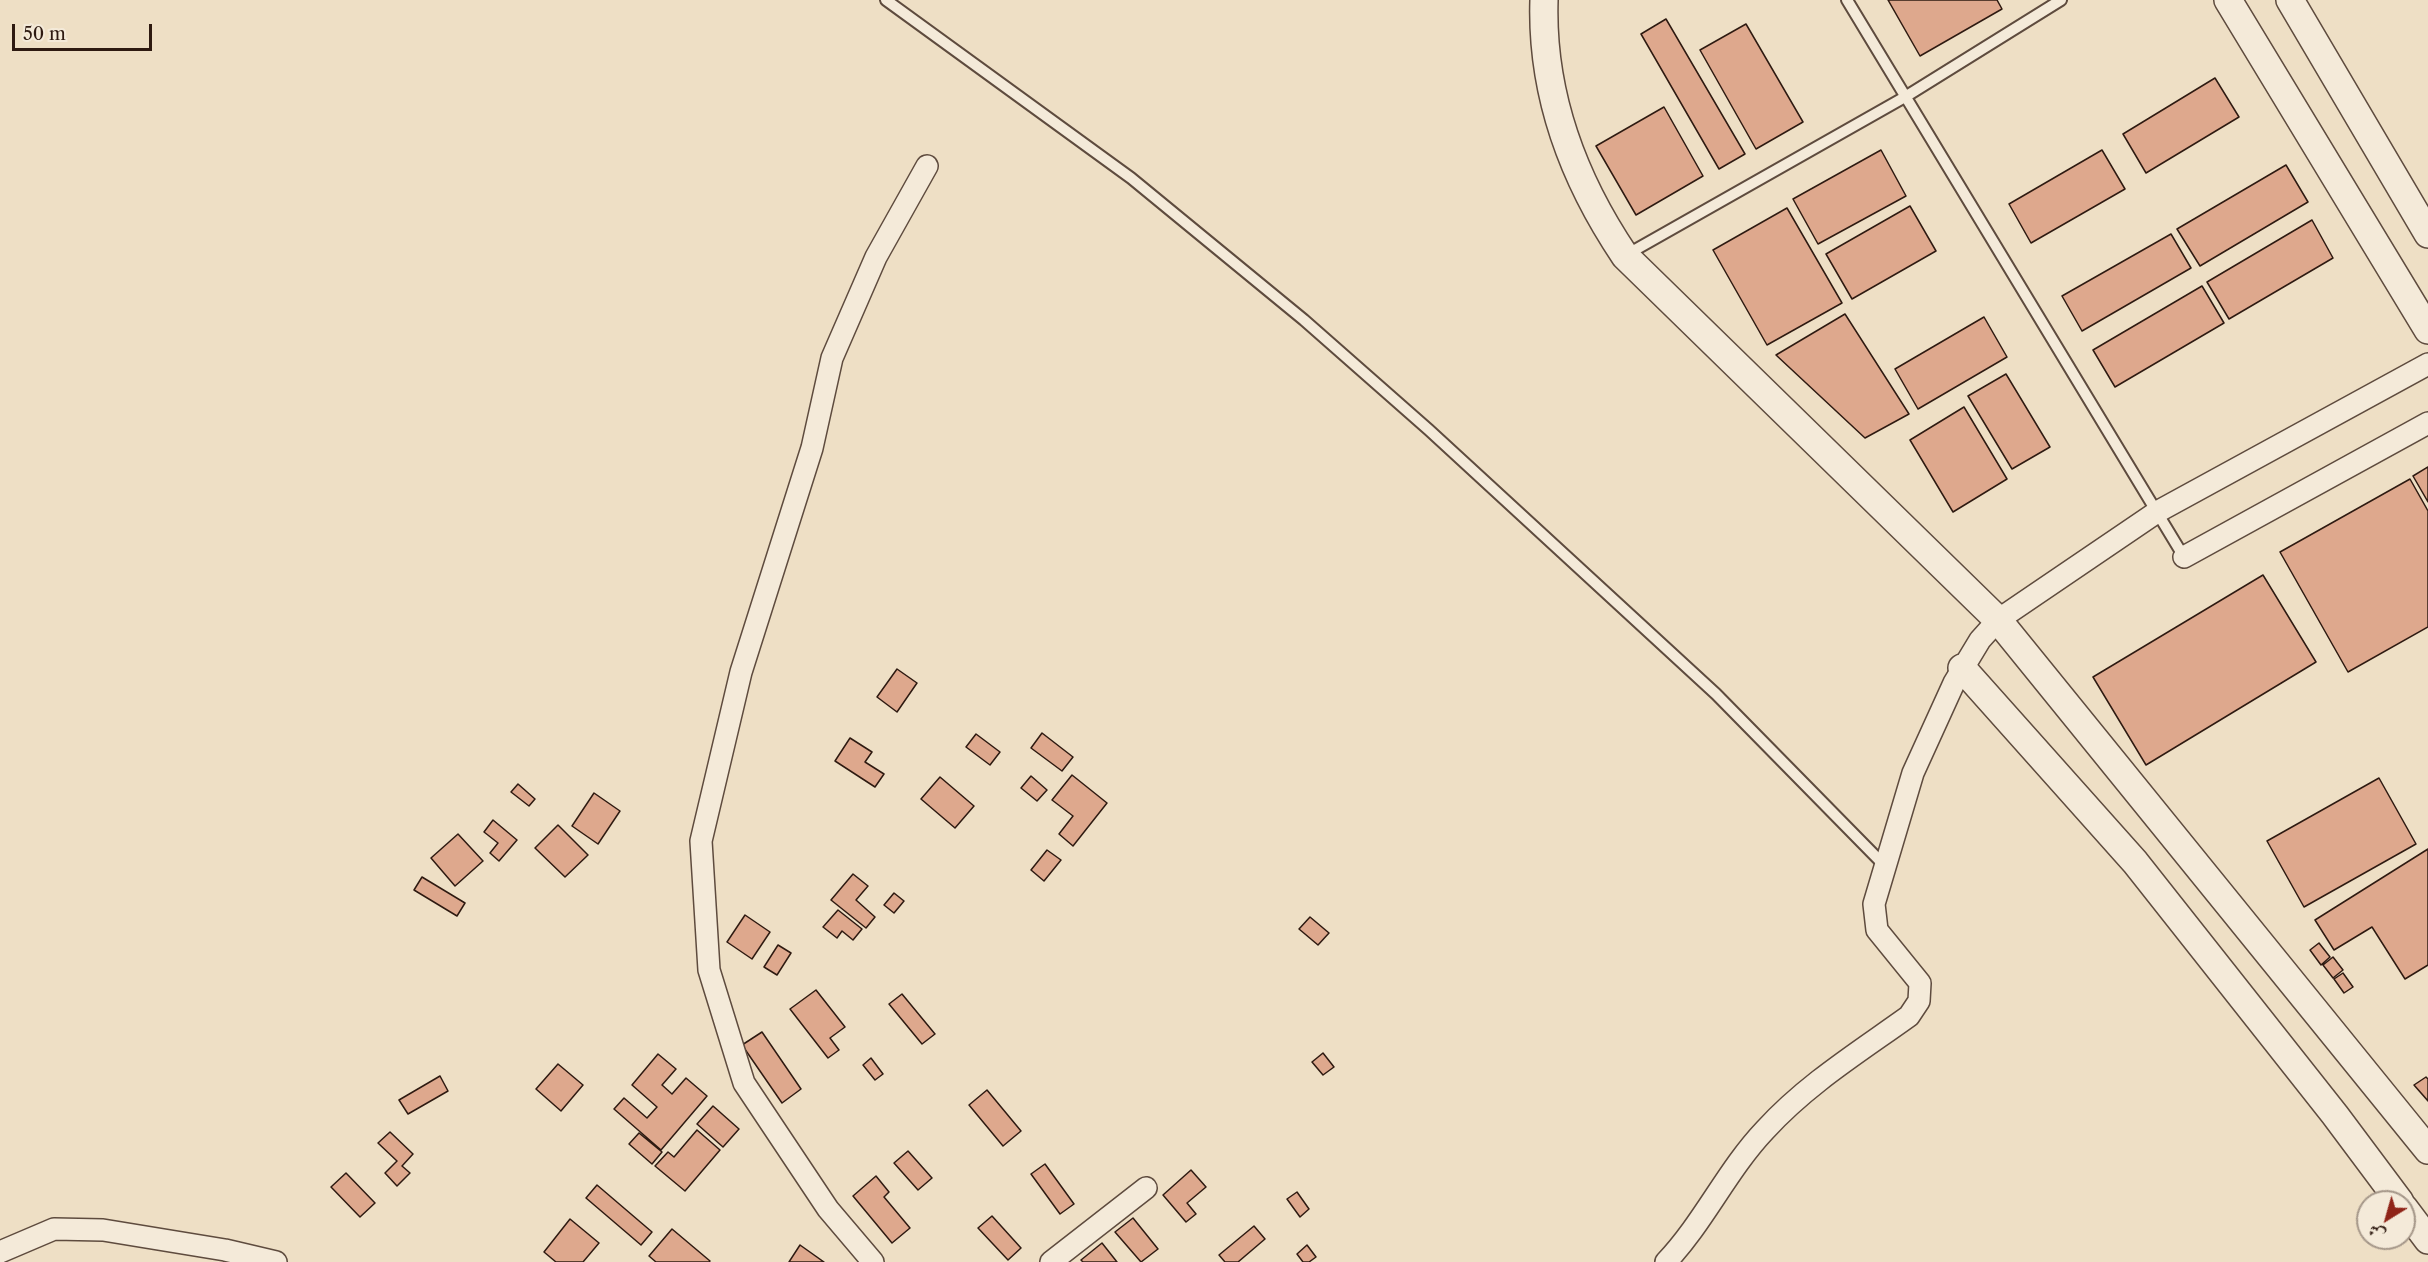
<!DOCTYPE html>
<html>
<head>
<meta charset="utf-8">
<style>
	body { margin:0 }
	#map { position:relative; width:2428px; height:1262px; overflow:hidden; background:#eedfc5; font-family:"Libre Caslon Text",Amiri,serif }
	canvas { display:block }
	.north { position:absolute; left:2356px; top:1190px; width:60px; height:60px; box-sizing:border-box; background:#f4ead9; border:2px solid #a59789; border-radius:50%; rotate:217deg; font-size:16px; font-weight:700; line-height:24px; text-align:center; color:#2e1a11 }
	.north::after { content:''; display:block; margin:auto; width:21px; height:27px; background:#8f2418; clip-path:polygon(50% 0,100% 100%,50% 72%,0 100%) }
	.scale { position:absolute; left:12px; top:24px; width:140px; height:27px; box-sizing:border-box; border:3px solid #2e1a11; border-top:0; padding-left:8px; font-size:18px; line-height:21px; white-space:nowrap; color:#2e1a11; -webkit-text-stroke:4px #f4ead9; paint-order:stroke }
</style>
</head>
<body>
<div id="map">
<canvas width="2428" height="1262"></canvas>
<div class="north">ش</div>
<div class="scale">50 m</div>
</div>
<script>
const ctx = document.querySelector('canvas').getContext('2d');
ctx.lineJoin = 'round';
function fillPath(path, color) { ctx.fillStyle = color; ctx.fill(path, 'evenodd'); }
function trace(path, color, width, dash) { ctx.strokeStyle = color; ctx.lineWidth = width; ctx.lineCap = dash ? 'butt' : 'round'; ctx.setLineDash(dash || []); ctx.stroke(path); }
const building = new Path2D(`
	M1888,0H1997L2002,9L1920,56Z
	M1666,19L1745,154L1719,169L1641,34Z
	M1746,24L1803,122L1756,149L1700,50Z
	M2215,78L2239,117L2146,173L2123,134Z
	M1664,107L1703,176L1636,215L1596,146Z
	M1881,150L1906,196L1818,244L1793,199Z
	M2102,150L2125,189L2031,243L2009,204Z
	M2286,165L2308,202L2200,266L2177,229Z
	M1910,206L1936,251L1852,299L1826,254Z
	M1787,208L1842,303L1767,345L1713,250Z
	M2312,220L2333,258L2229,319L2207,282Z
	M2171,234L2191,268L2082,331L2062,296Z
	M2202,286L2224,323L2115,387L2093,350Z
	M1845,314L1909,414L1865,438L1776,355Z
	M1984,317L2007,357L1918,409L1895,369Z
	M2006,374L2050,447L2012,469L1968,396Z
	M1964,407L2007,479L1953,512L1910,440Z
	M2428,467V502L2413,476Z
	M2410,479L2428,511V627L2348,672L2280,552Z
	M2263,575L2316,662L2146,765L2093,677Z
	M897,669L917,683L897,712L877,697Z
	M1042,733L1073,757L1062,771L1031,748Z
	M976,734L1000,752L990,765L966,747Z
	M850,738L872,752L865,762L884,774L875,787L835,761Z
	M1072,775L1107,803L1073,846L1059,834L1073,816L1052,800Z
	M1031,776L1047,790L1037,801L1021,788Z
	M940,777L974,806L955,828L921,799Z
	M2379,778L2416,844L2304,907L2267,841Z
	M518,784L535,799L529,806L511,792Z
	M594,793L620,811L598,844L572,826Z
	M493,820L517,840L499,861L490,853L498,843L484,832Z
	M558,825L588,855L565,877L535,848Z
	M458,834L483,861L455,886L431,858Z
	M2428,849V965L2405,979L2372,927L2334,950L2315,920Z
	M1047,850L1061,860L1044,881L1031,870Z
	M853,874L868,886L856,900L875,917L866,928L831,900Z
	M422,877L465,903L457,916L414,890Z
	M894,893L904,901L894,913L884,905Z
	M838,910L862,929L853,940L842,931L837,938L823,927Z
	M745,915L770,932L752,959L727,942Z
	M1310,917L1329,933L1318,945L1299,929Z
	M2319,943L2330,957L2321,965L2310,950Z
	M778,945L791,953L777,975L764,967Z
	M2333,957L2343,970L2333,978L2323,965Z
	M2343,973L2353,987L2344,993L2334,979Z
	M816,990L845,1027L830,1038L839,1050L828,1058L790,1009Z
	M902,994L935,1034L922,1044L889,1004Z
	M762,1032L801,1089L782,1103L742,1045Z
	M1323,1053L1334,1067L1323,1075L1312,1062Z
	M658,1054L676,1069L662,1085L672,1094L686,1078L707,1096L661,1150L614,1109L624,1098L647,1118L657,1107L632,1085Z
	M871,1058L883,1074L875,1080L863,1065Z
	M558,1064L583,1085L561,1111L536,1089Z
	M440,1076L448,1091L408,1114L399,1100Z
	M2426,1077L2428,1079V1101L2414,1085Z
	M987,1090L1021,1131L1003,1146L969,1105Z
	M713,1106L739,1129L723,1147L697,1124Z
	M697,1130L720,1150L685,1191L655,1166L668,1152L674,1157Z
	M390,1132L413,1154L402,1166L410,1173L397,1186L385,1173L397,1161L378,1143Z
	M639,1133L662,1152L652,1164L629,1144Z
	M908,1151L932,1178L918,1190L894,1163Z
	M1045,1164L1074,1204L1060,1214L1031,1174Z
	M1191,1170L1206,1187L1187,1203L1196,1214L1186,1222L1163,1195Z
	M346,1173L375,1203L360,1217L331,1187Z
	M876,1176L889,1192L884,1197L910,1228L892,1243L853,1196Z
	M597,1185L652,1232L641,1245L586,1198Z
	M1297,1192L1309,1209L1300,1217L1287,1199Z
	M992,1216L1021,1248L1008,1260L978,1228Z
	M1133,1218L1158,1249L1141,1262L1115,1232Z
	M570,1219L599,1243L583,1262H556L544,1252Z
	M1254,1226L1265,1239L1238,1262H1225L1219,1255Z
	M672,1229L710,1261L709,1262H656L649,1256Z
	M1102,1243L1117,1262H1083L1081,1260Z
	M800,1245L824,1262H789Z
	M1307,1245L1316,1257L1309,1262H1303L1297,1254Z`);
fillPath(building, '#dea88d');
trace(building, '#2e1a11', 1.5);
const service = new Path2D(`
	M886,0L1131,178L1304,320L1429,430L1716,694L1886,867
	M1847,0L2184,557
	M1626,255L1905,97L2061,0`);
const minor = new Path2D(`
	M2184,557L2428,423
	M0,1252L54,1229L103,1230L225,1250L276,1262
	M873,1262L828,1209L744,1083L709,970L701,841L741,672L812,448L832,358L876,257L927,166
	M1051,1262L1146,1188
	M1666,1262C1704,1222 1727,1170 1765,1130C1807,1084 1859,1052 1909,1016L1919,1001L1920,983L1877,930L1874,904L1913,773L1954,683L1980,640L1998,620L2023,603L2157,512L2428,364`);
const tertiary = new Path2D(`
	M1544,0C1541,94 1573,179 1625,256L1998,620L2428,1150
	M2228,0L2428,330
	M2290,0L2428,234
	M1962,668L2135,862L2335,1115L2400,1202
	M2404,1208L2428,1240`);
trace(service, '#5e4b3e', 14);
trace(minor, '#5e4b3e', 24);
trace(tertiary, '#5e4b3e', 30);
trace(service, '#f4ead9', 10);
trace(minor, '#f4ead9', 21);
trace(tertiary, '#f4ead9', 27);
</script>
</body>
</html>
